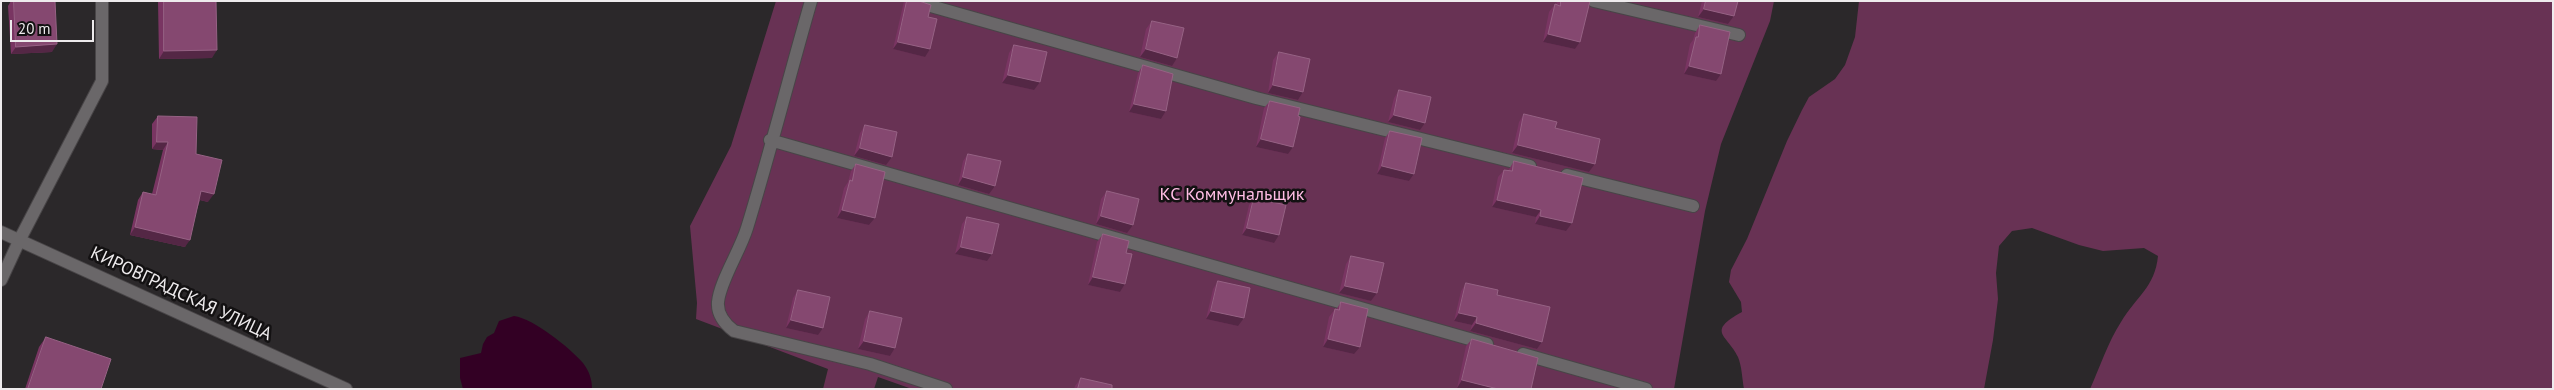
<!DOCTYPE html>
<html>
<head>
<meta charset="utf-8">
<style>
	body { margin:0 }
	#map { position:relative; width:2554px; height:390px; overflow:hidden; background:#2b282a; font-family:"PT Sans",sans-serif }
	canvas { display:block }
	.frame { position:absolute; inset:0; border:2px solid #eeebed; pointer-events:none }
	.scale { position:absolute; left:10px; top:20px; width:84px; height:22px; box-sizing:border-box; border:2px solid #eeebed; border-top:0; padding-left:6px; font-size:15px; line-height:18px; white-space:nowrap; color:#eeebed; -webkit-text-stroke:4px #131112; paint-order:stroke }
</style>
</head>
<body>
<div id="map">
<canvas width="2554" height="390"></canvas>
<div class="frame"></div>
<div class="scale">20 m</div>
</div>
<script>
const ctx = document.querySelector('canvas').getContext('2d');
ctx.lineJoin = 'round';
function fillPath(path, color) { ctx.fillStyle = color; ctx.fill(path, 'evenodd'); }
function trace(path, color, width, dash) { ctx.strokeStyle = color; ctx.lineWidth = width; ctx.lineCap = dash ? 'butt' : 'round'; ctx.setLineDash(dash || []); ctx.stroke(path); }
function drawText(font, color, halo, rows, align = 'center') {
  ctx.font = font + ' "PT Sans",sans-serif'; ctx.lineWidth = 5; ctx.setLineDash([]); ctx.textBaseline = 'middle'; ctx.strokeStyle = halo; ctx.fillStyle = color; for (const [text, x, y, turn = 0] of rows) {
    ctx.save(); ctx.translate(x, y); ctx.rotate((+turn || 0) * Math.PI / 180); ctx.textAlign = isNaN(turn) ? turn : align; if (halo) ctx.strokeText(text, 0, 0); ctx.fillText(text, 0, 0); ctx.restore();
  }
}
fillPath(new Path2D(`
	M776,1H1774L1770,21L1721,144L1705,211L1674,389H912L878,377L874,389H823L828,369L696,319L697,303L690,226L731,146Z
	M1859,1H2553V389H2090C2100,367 2108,342 2121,322C2136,297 2155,287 2158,256L2144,248L2103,251L2079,245L2032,228L2012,231L1999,246L1996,273L1998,299L1993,340L1984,389H1744C1742,378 1742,367 1738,357C1728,335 1705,332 1742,312L1741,302L1729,282L1731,270L1747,239L1787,141L1802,110L1809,97L1835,79L1845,65L1855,37Z`), '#683254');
fillPath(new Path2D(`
	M514,316C534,319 569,347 583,363C589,371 592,379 592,389H463L460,378V358L481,353L483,344L487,337L494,333L499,321Z`), '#330024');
const minor = new Path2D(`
	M811,1C789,77 770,153 747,228C740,251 720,281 718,302C717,314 725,324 734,331L870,364L946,389
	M913,1L1256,98L1530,166
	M1594,1L1739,35
	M770,140L1487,344
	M1567,175L1693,206
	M1,232L346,389
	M1,280L20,239L102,81V1
	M1523,354L1646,389`);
trace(minor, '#484547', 14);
trace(minor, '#6a6769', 12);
fillPath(new Path2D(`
	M11,1H55L52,52L11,54L8,6Z
	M158,1H216L212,58L159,59Z
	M904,1H919L928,17L925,57L893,49Z
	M1557,1H1590L1580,42L1575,49L1543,42L1549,12L1555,4L1556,5Z
	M1702,1H1738L1734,16L1728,24L1698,17Z
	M1152,21L1172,66L1140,57L1146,29Z
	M1700,25L1716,81L1684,74L1690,44L1693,40L1695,33Z
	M1014,45L1034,90L1002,83L1009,53Z
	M1279,52L1303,92L1298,100L1268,93L1273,60Z
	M1143,65L1166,111L1161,119L1129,112L1138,73Z
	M1399,90L1420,130L1388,122L1394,98Z
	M1270,101L1288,154L1256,147L1264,108Z
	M1524,114L1595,164L1589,172L1512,153L1519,122Z
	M158,116L196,154L208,202L200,200L185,247L130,235L138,200L143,192L152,194L163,150L152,149V124Z
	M865,125L886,165L854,156L860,133Z
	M1390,131L1414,174L1409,181L1377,174L1385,138Z
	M968,154L989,194L958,185L963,161Z
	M1514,161L1566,231L1535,224L1536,217L1492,207L1498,177L1504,170L1508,171Z
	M856,164L875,218L869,225L837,218L844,188L848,182L851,171Z
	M1107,191L1127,233L1096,224L1101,199Z
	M1254,198L1274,243L1242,235L1249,205Z
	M967,217L987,261L955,254L962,224Z
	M1103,234L1126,253L1125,284L1120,292L1088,285L1097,242Z
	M1351,256L1377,293L1371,301L1339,293L1346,264Z
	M1218,281L1238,326L1206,319L1213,289Z
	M1466,283L1497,295L1542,342L1537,349L1470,331L1472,325L1454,321L1461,291Z
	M798,290L818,335L786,328L793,298Z
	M1341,302L1354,354L1323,347L1329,317L1335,309L1336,310Z
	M870,311L895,348L890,356L858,349L865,319Z
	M46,337L101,389H25L39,347Z
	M1472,339L1531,389L1457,388L1466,346Z
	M1081,378L1112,389H1074L1075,386Z`), '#793562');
fillPath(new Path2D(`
	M1704,9L1734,16L1728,24L1698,17Z
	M1548,34L1580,42L1575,49L1543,42Z
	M898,42L930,49L925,57L893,49Z
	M57,44L52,52L11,54L16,47Z
	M1146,49L1177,58L1172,66L1140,57Z
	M217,50L212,58L159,59L164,51Z
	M1689,66L1721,74L1716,81L1684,74Z
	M1008,75L1040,82L1034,90L1002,83Z
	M1273,85L1303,92L1298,100L1268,93Z
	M1134,104L1166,111L1161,119L1129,112Z
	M1394,115L1425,123L1420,130L1388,122Z
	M1261,139L1293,147L1288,154L1256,147Z
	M157,142H168L163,150L152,149Z
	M1518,145L1595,164L1589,172L1512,153Z
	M860,148L892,157L886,165L854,156Z
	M1382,166L1414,174L1409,181L1377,174Z
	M963,177L995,186L989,194L958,185Z
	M201,191L214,194L208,202L196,199Z
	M1497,200L1541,210L1536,217L1492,207Z
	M842,210L875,218L869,225L837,218Z
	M1101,216L1133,225L1127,233L1096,224Z
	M1540,216L1572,223L1566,231L1535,224Z
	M135,227L190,240L185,247L130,235Z
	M1247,228L1279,235L1274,243L1242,235Z
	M961,247L992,254L987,261L955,254Z
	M1093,277L1125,284L1120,292L1088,285Z
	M1345,286L1377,293L1371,301L1339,293Z
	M1211,311L1244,318L1238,326L1206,319Z
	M1459,313L1477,317L1472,325L1454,321Z
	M791,320L823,328L818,335L786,328Z
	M1476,323L1542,342L1537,349L1470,331Z
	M1328,339L1360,347L1354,354L1323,347Z
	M864,341L895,348L890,356L858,349Z
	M1462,380L1498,388L1460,389L1457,388Z`), '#542745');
const building = new Path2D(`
	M14,1H55L57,44L16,47Z
	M164,1H216L217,50L164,51Z
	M907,1H919L931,5L928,17L937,19L930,49L898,42Z
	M1561,1H1590L1580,42L1548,34L1555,4L1560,6Z
	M1706,1H1738L1734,16L1704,9Z
	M1152,21L1184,28L1177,58L1146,49Z
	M1700,25L1730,32L1721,74L1689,66L1696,37H1698Z
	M1014,45L1047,52L1040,82L1008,75Z
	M1279,52L1310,59L1303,92L1273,85Z
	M1143,65L1173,74L1166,111L1134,104Z
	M1399,90L1431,97L1425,123L1394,115Z
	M1270,101L1300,108L1298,116L1300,117L1293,147L1261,139Z
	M1524,114L1557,122L1555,128L1600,139L1595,164L1518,145Z
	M158,116L197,117L196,154L222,160L214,194L201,191L190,240L135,227L143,192L156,195L168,142H157Z
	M865,125L897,132L892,157L860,148Z
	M1390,131L1422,138L1414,174L1382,166Z
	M968,154L1001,161L995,186L963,177Z
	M1514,161L1583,178L1572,223L1540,216L1541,210L1497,200L1504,170L1512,171Z
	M856,164L885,172L875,218L842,210L850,180L852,181Z
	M1107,191L1139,199L1133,225L1101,216Z
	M1254,198L1286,205L1279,235L1247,228Z
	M967,217L999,224L992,254L961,247Z
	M1103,234L1129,241L1126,253L1132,254L1125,284L1093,277Z
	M1351,256L1384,263L1377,293L1345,286Z
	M1218,281L1250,288L1244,318L1211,311Z
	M1466,283L1498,290L1497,295L1550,307L1542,342L1476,323L1477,317L1459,313Z
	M798,290L830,297L823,328L791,320Z
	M1341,302L1368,309L1360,347L1328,339L1335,309L1339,310Z
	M870,311L902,318L895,348L864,341Z
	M46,337L111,359L101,389H28Z
	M1472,339L1538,358L1531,389H1498L1462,380Z
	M1081,378L1112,385V389H1078Z`);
fillPath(building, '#854870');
trace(building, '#966284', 1);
drawText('18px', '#ffbde4', '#131112', [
	["КС Коммунальщик",1232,195]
]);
drawText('18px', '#eeebed', '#131112', [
	["КИРОВГРАДСКАЯ УЛИЦА",181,294,25]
]);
</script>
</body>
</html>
